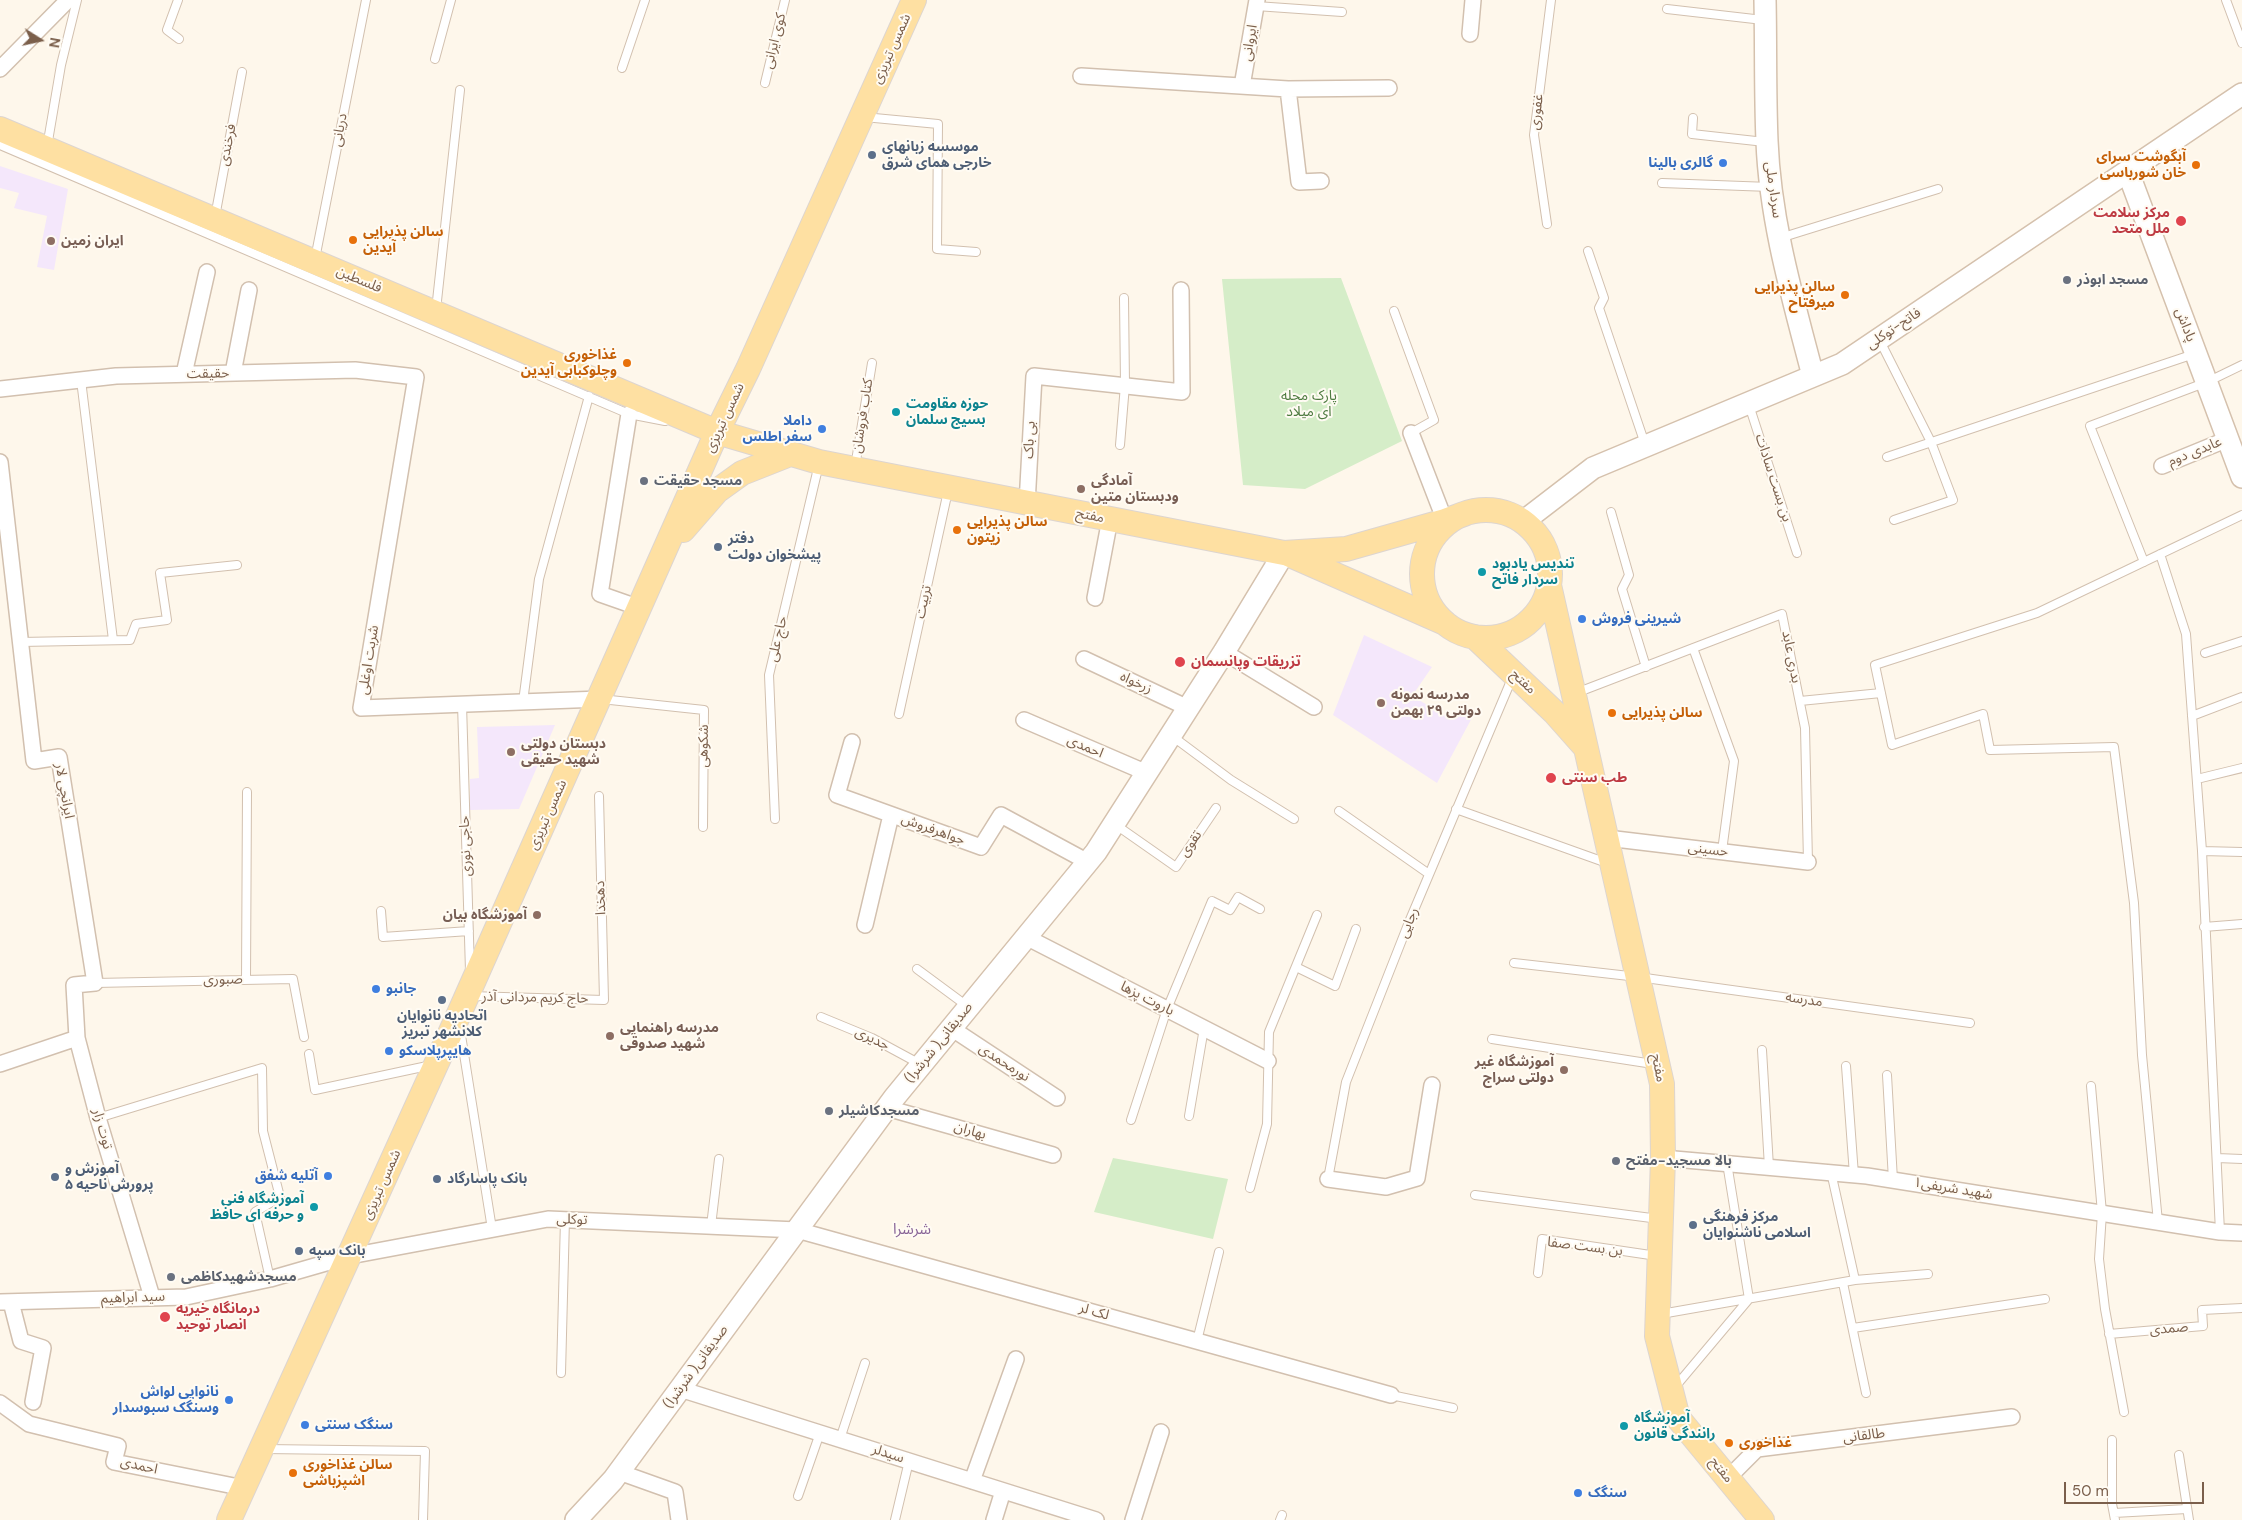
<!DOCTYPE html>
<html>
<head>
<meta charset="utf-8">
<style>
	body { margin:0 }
	#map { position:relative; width:2242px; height:1520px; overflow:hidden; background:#fef7eb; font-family:"DM Sans",sans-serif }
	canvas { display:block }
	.north { position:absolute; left:15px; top:15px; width:50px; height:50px; -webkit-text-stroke:4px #fffbf3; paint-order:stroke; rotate:100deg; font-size:14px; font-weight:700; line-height:20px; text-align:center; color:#7b5f4b }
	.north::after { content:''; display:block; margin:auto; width:18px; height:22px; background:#7b5f4b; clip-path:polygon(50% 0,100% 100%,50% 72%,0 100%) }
	.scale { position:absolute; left:2064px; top:1482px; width:140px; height:22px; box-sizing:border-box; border:2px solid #7b5f4b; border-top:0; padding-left:6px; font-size:15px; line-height:18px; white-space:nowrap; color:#7b5f4b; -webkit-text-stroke:4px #fffbf3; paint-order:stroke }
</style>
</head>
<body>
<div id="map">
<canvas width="2242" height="1520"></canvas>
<div class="north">N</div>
<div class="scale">50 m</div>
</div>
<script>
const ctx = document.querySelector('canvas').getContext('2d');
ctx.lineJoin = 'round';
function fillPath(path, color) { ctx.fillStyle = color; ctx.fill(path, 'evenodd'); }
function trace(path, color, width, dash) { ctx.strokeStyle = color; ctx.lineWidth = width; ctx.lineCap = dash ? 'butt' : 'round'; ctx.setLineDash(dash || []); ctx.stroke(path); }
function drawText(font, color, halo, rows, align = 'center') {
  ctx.font = font + ' "DM Sans","Noto Sans Arabic",sans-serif'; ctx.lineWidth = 4; ctx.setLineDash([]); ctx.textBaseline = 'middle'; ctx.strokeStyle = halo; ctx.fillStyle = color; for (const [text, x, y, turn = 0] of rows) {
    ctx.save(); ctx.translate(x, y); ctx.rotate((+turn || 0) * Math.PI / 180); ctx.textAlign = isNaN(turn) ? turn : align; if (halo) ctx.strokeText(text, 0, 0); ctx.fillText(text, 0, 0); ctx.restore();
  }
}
fillPath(new Path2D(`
	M0,166L68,189L54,270L37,267L47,216L14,208L19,193L0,188Z
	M1364,635L1432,667L1412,696L1446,716L1469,710L1474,714L1437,783L1333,715Z
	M555,725L519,809L470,810V779L479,778L477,727Z`), '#f4e7fb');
fillPath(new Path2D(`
	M1341,278L1402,441L1305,489L1243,485L1222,279Z
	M1113,1158L1228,1179L1213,1239L1094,1212Z`), '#d5edc8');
const lane = new Path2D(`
	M178,0L167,30L179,39
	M2226,0L2242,43
	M1256,6L1342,12
	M1667,9L1763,20
	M435,59L451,0
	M622,68L645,0
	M765,83L785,0
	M864,117L938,124L937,249L976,252
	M1693,118L1692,134L1765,142
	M0,145L629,414L665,421
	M47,147L61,65L77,0
	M1662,183L1770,187
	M215,217L242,72
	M1547,224L1534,135L1551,0
	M1780,238L1938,189
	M1588,251L1604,298L1599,308L1645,444
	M315,259L366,0
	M436,310L460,90
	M1394,311L1434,420L1411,433
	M1880,341L1931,442L1953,500L1894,520
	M81,380L113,640
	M1749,405L1797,553
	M1120,445L1125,385L1124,298
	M1887,457L2194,354
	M855,467L872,363
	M1611,512L1629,575L1622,589L1646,667
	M2160,554L2186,634L2202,851L2220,1232
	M2144,562L2090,426L2207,382L2242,365
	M20,642L130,640L136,624L167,620L160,573L237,565
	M1693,648L1734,761L1722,851
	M2205,653L2242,641
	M1576,693L1782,614L1805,728L1808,862
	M601,699L704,710L703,827
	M1800,701L1881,693
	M523,702L539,579L589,396
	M462,704L470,971
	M899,714L948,491
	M2192,716L2242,697
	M1172,736L1231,780L1294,819
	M2197,779L2242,768
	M1456,809L1607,863
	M1339,811L1429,874
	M775,819L769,675L819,464
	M1116,825L1176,867L1216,808
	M2202,851L2242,852
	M381,911L383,937L469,931
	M2204,927L2242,924
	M1514,963L1638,977L1970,1023
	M1296,967L1335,986L1356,929
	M917,969L967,1006
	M246,980L247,792
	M95,983L293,979L304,1037
	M470,996L604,1000L599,796
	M821,1017L872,1038L920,1064
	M460,1029L492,1229
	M1492,1039L1653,1064
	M1762,1050L1769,1167
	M309,1054L315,1090L432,1065
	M1846,1066L1854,1175
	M1887,1075L1893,1180
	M2091,1086L2102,1213L2099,1259L2105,1309L2124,1412
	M1189,1116L1204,1028
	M98,1118L262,1068L263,1131L280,1197L255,1212L270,1279
	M1131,1120L1167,1009L1212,901L1230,910L1238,897L1260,909
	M2217,1158L2242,1159
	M1328,1179L1346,1082L1409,922L1513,676
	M1250,1188L1267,1124L1269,1032L1317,915
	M1475,1195L1659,1219
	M2158,1222L2142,1055L2134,903L2114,747L1990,750L1983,714L1892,745L1875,665L2037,613L2242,515
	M711,1226L719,1159
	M1538,1273L1542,1239L1657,1256
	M1855,1280L1928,1274
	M1843,1283L1866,1393
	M1661,1314L1855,1280L1831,1172
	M1853,1328L2045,1299
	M2109,1334L2203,1326L2202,1310L2242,1308
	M1197,1341L1219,1252
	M561,1373L565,1219
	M1675,1387L1749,1299L1727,1163
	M1391,1395L1453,1408
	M840,1439L865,1363
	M2112,1440V1504L2115,1520
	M264,1449L425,1451L423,1520
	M2179,1455L2189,1520
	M798,1496L820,1433
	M2114,1513L2187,1509
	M895,1520L909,1461
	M1280,1520L1282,1515`);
const street = new Path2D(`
	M1470,34L1473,0
	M0,69L68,0
	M1081,76L1288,89L1299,182L1321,181
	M1242,86L1257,0
	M1288,89L1389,88
	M233,373L249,290
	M184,374L207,272
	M0,389L116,376L355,370L416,377L361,708L600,699
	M629,414L600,594L640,608
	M1411,433L1445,521
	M0,462L34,761L59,757L95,983L74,985L77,1038
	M2162,466L2228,439
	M1027,504L1034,376L1182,392L1181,290
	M1095,598L1110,519
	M1224,652L1314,707
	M1084,659L1188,708
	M1024,720L1147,773
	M852,742L837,795L981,847L1001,815L1088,862
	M1607,838L1808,862
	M865,925L891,815
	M1026,937L1268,1061
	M951,1028L1057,1098
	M0,1064L77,1038L98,1118L152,1297
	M887,1108L1053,1155
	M1663,1158L1867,1176L2220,1232L2242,1233
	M1328,1179L1386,1187L1417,1178L1432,1085
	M0,1302L186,1297L270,1279L350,1256L548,1219L797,1230L1391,1395
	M11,1302L21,1341L43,1348L33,1402
	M680,1389L1096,1520
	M0,1403L29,1424L118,1446L114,1462L244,1488
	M619,1472L675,1492L679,1520
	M1728,1478L1757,1449L2012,1417
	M972,1481L1016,1359
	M994,1520L1003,1491
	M1133,1520L1161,1432`);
const secondary = new Path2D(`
	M1765,0C1766,47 1765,94 1767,141C1770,221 1793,299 1813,376
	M2128,172L2242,477
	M1524,521L1593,468L1842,364L2242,94
	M576,1520L613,1480L894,1098L1096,852L1224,652L1284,553`);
const primary = new Path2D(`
	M0,129L717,432L819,462L1284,553L1346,549L1445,521L1464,514
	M1422 574a64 64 0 1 1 128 0a64 64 0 1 1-128 0Z
	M683,530L717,491L742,473L790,454
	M1288,554L1445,623
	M1549,585L1662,1084L1663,1158L1657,1336L1678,1418L1762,1520
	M1475,637L1554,712L1585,747
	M229,1520L458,1016L717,432L748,369L914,0`);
trace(lane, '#d2c0af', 10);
trace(street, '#d2c0af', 18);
trace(secondary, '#d5c1ad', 24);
trace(primary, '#ddd5d0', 26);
trace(lane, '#fff', 8);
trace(street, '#fff', 15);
trace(secondary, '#fff', 21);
trace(primary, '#fee0a2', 24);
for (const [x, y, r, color] of [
	[872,155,5,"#5c6f8a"],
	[1723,163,5,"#3f7fe0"],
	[2196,165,5,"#e8710a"],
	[2181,221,6,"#e0444e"],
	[353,240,5,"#e8710a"],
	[51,241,5,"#8d6e63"],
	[2067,280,5,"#6b7280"],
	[1845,295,5,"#e8710a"],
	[627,363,5,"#e8710a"],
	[896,412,5,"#0f9aa8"],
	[822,429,5,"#3f7fe0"],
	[644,481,5,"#6b7280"],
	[1081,489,5,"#8d6e63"],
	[957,530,5,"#e8710a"],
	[718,547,5,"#5c6f8a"],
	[1482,572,5,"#0f9aa8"],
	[1582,619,5,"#3f7fe0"],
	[1180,662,6,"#e0444e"],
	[1381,703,5,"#8d6e63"],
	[1612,713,5,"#e8710a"],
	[511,752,5,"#8d6e63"],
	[1551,778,6,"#e0444e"],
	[537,915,5,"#8d6e63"],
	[376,989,5,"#3f7fe0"],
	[442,1000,5,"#5c6f8a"],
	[610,1036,5,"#8d6e63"],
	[389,1051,5,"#3f7fe0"],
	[1564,1070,5,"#8d6e63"],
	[829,1111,5,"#6b7280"],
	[1616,1161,5,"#6b7280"],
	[328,1176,5,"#3f7fe0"],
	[55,1177,5,"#5c6f8a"],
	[437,1179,5,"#5c6f8a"],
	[314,1207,5,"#0f9aa8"],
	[1693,1225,5,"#5c6f8a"],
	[299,1251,5,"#5c6f8a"],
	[171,1277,5,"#6b7280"],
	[165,1317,6,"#e0444e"],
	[229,1400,5,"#3f7fe0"],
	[305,1425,5,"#3f7fe0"],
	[1624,1426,5,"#0f9aa8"],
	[1729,1443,5,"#e8710a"],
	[293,1473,5,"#e8710a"],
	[1578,1493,5,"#3f7fe0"]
]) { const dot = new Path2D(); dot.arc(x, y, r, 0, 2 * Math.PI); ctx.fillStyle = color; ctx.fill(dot); trace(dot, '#fffbf3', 2); }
drawText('14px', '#7b5f4b', '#fffbf3', [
	["کوی ایرانی",775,41,-76],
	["ایروانی",1250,43,-80],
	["شمس تبریزی",892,49,-66],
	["غفوری",1537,112,-83],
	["دریانی",340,130,-79],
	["فرخندی",228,145,-79],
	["سردار ملی",1773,190,82],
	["فلسطین",359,280,23],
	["پاداش",2185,325,69],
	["فاتح-توکلی",1894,329,-34],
	["حقیقت",208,374,-1],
	["کتاب فروشان",863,416,-81],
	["شمس تبریزی",725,418,-65],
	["بی باک",1030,440,-87],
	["عابدی دوم",2195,452,-22],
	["بن بست سادات",1773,478,72],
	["مفتح",1090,516,11],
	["تربیت",924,602,-78],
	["حاج علی",778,639,-77],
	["بدری عابد",1791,657,79],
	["شربت اوغلی",369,660,-81],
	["مفتح",1523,682,43],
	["زرخواه",1136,683,25],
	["شکوهی",704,746,-89],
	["احمدی",1085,747,23],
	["ایرانچی لار",64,791,80],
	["شمس تبریزی",548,815,-66],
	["جواهرفروش",933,830,20],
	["تقوی",1191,844,-56],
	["حاجی نوری",466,846,-92],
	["حسینی",1708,850,7],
	["دهخدا",601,898,-92],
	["رجایی",1409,923,-68],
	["صبوری",223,980,-1],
	["حاج کریم مردانی آذر",535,998,1],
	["باروت پزها",1147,999,27],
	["مدرسه",1804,1000,8],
	["جدیری",872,1039,26],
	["(شرشرا )صدیقانی",939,1043,-51],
	["نورمحمدی",1004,1063,33],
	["مفتح",1658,1068,79],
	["توت زار",102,1129,74],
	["بهاران",970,1131,16],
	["شمس تبریزی",382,1185,-66],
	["شهید شریفی۱",1953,1189,9],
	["توکلی",572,1220,2],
	["بن بست صفا",1585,1247,7],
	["سید ابراهیم",133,1298,-2],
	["لک لر",1094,1312,16],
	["صمدی",2169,1329,-5],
	["(شرشرا )صدیقانی",696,1367,-54],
	["طالقانی",1864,1436,-7],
	["سیدلر",888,1454,18],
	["احمدی",139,1466,13],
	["مفتح",1721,1470,51]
]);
drawText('bold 14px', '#4e5e75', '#fffbf3', [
	["موسسه زبانهای",882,147],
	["خارجی همای شرق",882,163],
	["دفتر",728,539],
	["پیشخوان دولت",728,555],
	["اتحادیه نانوایان",442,1016,"center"],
	["کلانشهر تبریز",442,1032,"center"],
	["آموزش و",65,1169],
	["پرورش ناحیه ۵",65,1185],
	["بانک پاسارگاد",447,1179],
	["مرکز فرهنگی",1703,1217],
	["اسلامی ناشنوایان",1703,1233],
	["بانک سپه",309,1251]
], 'left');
drawText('bold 14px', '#c56008', '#fffbf3', [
	["آبگوشت سرای",2186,157,"right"],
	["خان شورباسی",2186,173,"right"],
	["سالن پذیرایی",363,232],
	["آیدین",363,248],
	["سالن پذیرایی",1835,287,"right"],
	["میرفتاح",1835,303,"right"],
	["غذاخوری",617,355,"right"],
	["وچلوکبابی آیدین",617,371,"right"],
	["سالن پذیرایی",967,522],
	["زیتون",967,538],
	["سالن پذیرایی",1622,713],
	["غذاخوری",1739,1443],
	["سالن غذاخوری",303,1465],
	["اشپزباشی",303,1481]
], 'left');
drawText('bold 14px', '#366cbe', '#fffbf3', [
	["گالری بالینا",1713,163,"right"],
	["داملا",812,421,"right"],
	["سفر اطلس",812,437,"right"],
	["شیرینی فروش",1592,619],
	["جانبو",386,989],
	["هایپرپلاسکو",399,1051],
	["آتلیه شفق",318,1176,"right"],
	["نانوایی لواش",219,1392,"right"],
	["وسنگک سبوسدار",219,1408,"right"],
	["سنگک سنتی",315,1425],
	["سنگک",1588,1493]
], 'left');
drawText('bold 14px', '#be3a42', '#fffbf3', [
	["مرکز سلامت",2170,213,"right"],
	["ملل متحد",2170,229,"right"],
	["تزریقات وپانسمان",1191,662],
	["طب سنتی",1562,778],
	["درمانگاه خیریه",176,1309],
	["انصار توحید",176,1325]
], 'left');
drawText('bold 14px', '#785e54', '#fffbf3', [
	["ایران زمین",61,241],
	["آمادگی",1091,481],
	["ودبستان متین",1091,497],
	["مدرسه نمونه",1391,695],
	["دولتی ۲۹ بهمن",1391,711],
	["دبستان دولتی",521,744],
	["شهید حقیقی",521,760],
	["آموزشگاه بیان",527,915,"right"],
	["مدرسه راهنمایی",620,1028],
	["شهید صدوقی",620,1044],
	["آموزشگاه غیر",1554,1062,"right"],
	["دولتی سراج",1554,1078,"right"]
], 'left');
drawText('bold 14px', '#5b616d', '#fffbf3', [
	["مسجد ابوذر",2077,280],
	["مسجد حقیقت",654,481],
	["مسجدکاشیلر",839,1111],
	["بالا مسجید-مفتح",1626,1161],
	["مسجدشهیدکاظمی",181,1277]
], 'left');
drawText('14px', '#4e7b40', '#fffbf3', [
	["پارک محله",1309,396],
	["ای میلاد",1309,412]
]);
drawText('bold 14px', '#0d838f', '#fffbf3', [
	["حوزه مقاومت",906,404],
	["بسیج سلمان",906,420],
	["تندیس یادبود",1492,564],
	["سردار فاتح",1492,580],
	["آموزشگاه فنی",304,1199,"right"],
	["و حرفه ای حافظ",304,1215,"right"],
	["آموزشگاه",1634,1418],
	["رانندگی قانون",1634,1434]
], 'left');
drawText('15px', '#886497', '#fffbf3', [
	["شرشرا",912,1230]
]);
</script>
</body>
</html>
